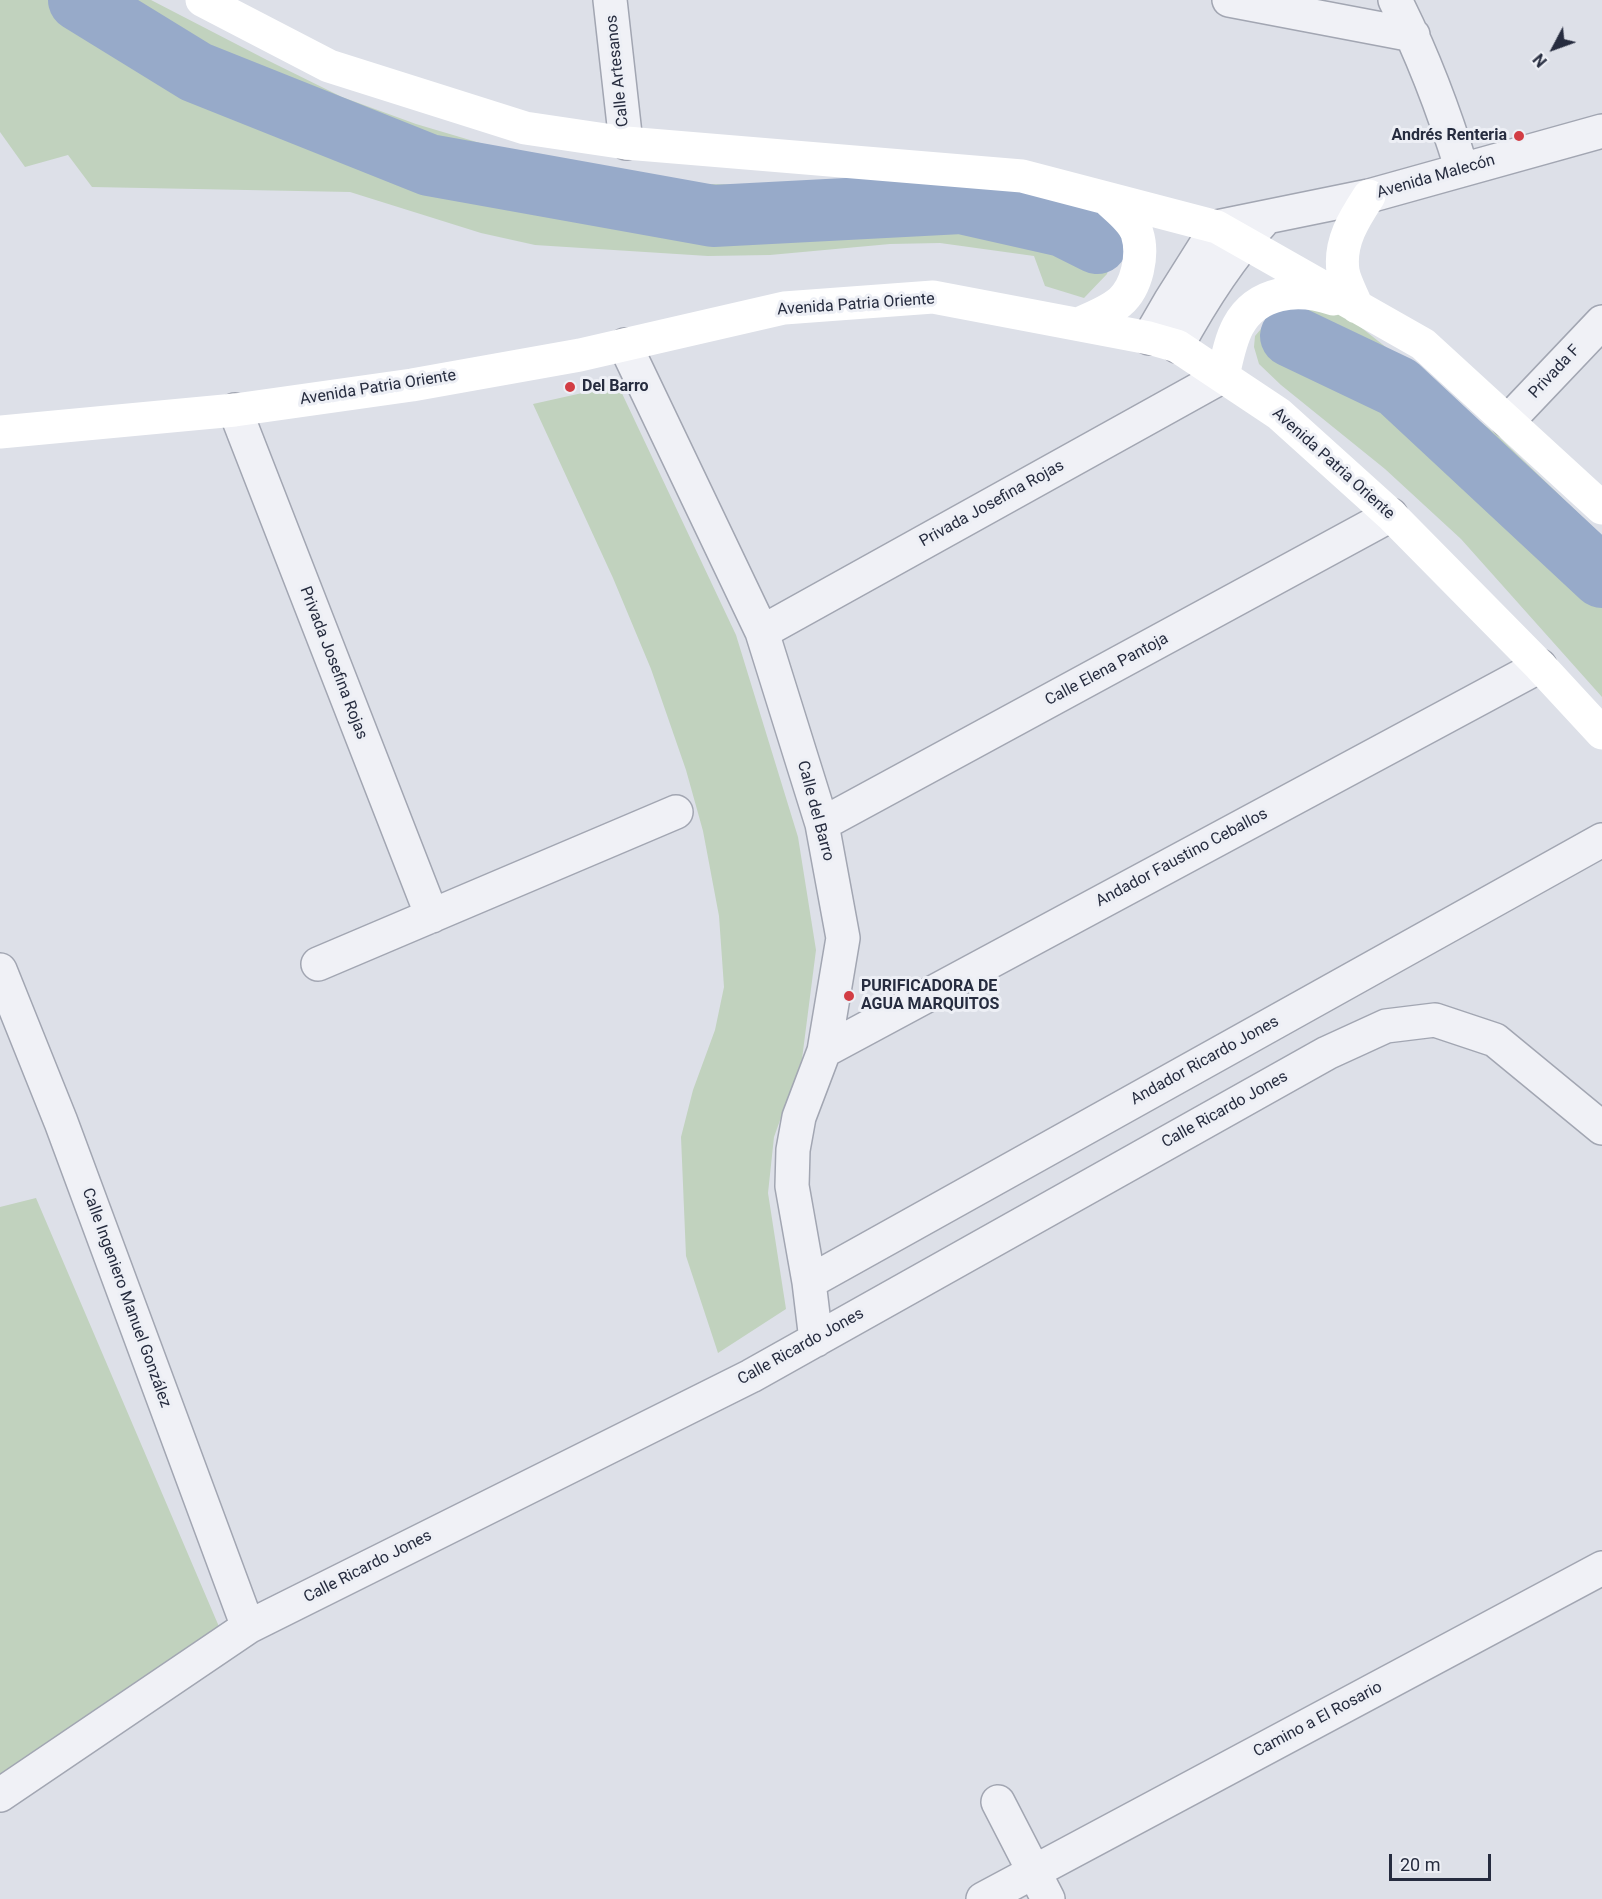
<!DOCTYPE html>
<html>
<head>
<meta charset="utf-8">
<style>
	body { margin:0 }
	#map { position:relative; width:1602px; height:1899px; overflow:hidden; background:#dde0e8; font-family:Roboto,sans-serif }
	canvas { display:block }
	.north { position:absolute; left:1524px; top:18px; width:60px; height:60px; -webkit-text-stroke:4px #edeff5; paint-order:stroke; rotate:229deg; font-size:16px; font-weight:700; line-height:24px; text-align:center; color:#262c3f }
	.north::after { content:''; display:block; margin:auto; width:21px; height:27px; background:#262c3f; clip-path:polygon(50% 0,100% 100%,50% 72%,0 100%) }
	.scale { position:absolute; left:1389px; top:1854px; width:102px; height:27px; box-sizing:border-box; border:3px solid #262c3f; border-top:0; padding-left:8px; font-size:18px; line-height:21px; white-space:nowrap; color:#262c3f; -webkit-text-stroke:4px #edeff5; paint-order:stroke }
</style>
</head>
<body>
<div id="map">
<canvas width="1602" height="1899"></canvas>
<div class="north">N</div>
<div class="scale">20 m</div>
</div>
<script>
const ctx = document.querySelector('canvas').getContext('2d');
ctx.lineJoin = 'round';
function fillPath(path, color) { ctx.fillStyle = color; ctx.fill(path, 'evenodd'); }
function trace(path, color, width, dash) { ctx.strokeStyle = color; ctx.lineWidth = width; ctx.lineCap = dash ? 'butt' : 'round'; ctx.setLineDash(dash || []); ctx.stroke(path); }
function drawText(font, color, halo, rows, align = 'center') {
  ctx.font = font + ' Roboto,sans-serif'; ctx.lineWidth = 6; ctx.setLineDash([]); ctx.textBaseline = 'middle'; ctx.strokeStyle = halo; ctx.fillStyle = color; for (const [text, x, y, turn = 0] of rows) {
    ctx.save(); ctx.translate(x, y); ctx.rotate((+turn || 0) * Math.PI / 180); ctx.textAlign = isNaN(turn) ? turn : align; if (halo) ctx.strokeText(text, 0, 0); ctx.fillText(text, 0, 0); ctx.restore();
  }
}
fillPath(new Path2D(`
	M0,0H151L267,60L342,97L416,124L507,151L592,170L707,184L828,186L945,193L1059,217L1105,234L1115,245L1107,274L1084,298L1045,286L1034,256L940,243L890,244L770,255L708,256L535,245L481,233L350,192L92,187L68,155L25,167L0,132Z
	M1300,308L1344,314L1497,435L1602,536V697L1461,539L1385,469L1281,385L1259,364L1254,347L1255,336L1272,316Z
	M618,385L736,635L798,837L816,950L802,1059L774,1137L768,1193L786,1309L718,1353L686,1256L681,1137L693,1090L715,1030L724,987L719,916L703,831L686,770L651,669L613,578L533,404Z
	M36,1198L220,1629L0,1775V1207Z`), '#c1d2be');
trace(new Path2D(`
	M79,0L196,72L429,165L713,216L961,203L1063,226L1097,243
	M1291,336L1398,387L1602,577`), '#97aac9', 62);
const street = new Path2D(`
	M610,0L626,143
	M1229,0L1413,35
	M1395,0C1423,55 1444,111 1462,170
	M1149,338L1171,300L1217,227L1369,196L1602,131
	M625,345L762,632L822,824L843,938L824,1051L799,1117L793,1150L792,1186L809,1282L816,1340
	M1177,346C1201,302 1228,259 1262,222
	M235,410L432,916
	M1508,421L1602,322
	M762,632L1223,376
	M822,824L1391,515
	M318,964L676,812
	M0,970L61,1122L248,1627
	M824,1051L1540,666
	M809,1282L1602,840
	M0,1795L248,1627L751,1376L1327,1053L1386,1026L1435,1020L1495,1040L1602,1128
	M998,1802L1048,1899
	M983,1899L1602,1568`);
trace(street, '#a2a6b2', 36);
trace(street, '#f0f1f6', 33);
trace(new Path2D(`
	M202,0L329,66L525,128L626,143L1022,176L1217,227L1423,344L1602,508
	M1357,307C1353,296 1345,283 1343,271C1339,242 1354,219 1369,196
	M1078,324C1092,318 1108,312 1120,302C1137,287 1144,255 1137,233C1132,219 1116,208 1106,198
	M1223,376C1227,359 1230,341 1238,326C1257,291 1298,287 1333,299
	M0,432L235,410L412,385L580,355L784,308L933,297L1149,338L1177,346L1279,414L1391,515L1540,666L1602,733`), '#fff', 33);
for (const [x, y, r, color] of [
	[1519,136,6,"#d23d44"],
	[570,387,6,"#d23d44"],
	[849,996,6,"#d23d44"]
]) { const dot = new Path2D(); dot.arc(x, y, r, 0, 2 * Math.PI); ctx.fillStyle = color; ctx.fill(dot); trace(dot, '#edeff5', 2); }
drawText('16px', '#262c3f', '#edeff5', [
	["Calle Artesanos",618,71,-96],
	["Avenida Malecón",1436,177,-16],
	["Avenida Patria Oriente",856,305,-4],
	["Privada F",1555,372,-47],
	["Avenida Patria Oriente",378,388,-9],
	["Avenida Patria Oriente",1333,464,42],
	["Privada Josefina Rojas",992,504,-29],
	["Privada Josefina Rojas",333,663,69],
	["Calle Elena Pantoja",1107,670,-28],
	["Calle del Barro",815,811,75],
	["Andador Faustino Ceballos",1182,858,-28],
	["Andador Ricardo Jones",1205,1061,-29],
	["Calle Ricardo Jones",1225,1110,-29],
	["Calle Ingeniero Manuel González",126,1298,70],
	["Calle Ricardo Jones",801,1347,-29],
	["Calle Ricardo Jones",368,1567,-27],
	["Camino a El Rosario",1318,1720,-28]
]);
drawText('bold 16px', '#262c3f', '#edeff5', [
	["Andrés Renteria",1507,136,"right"],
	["Del Barro",582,387],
	["PURIFICADORA DE",861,987],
	["AGUA MARQUITOS",861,1005]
], 'left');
</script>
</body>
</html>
